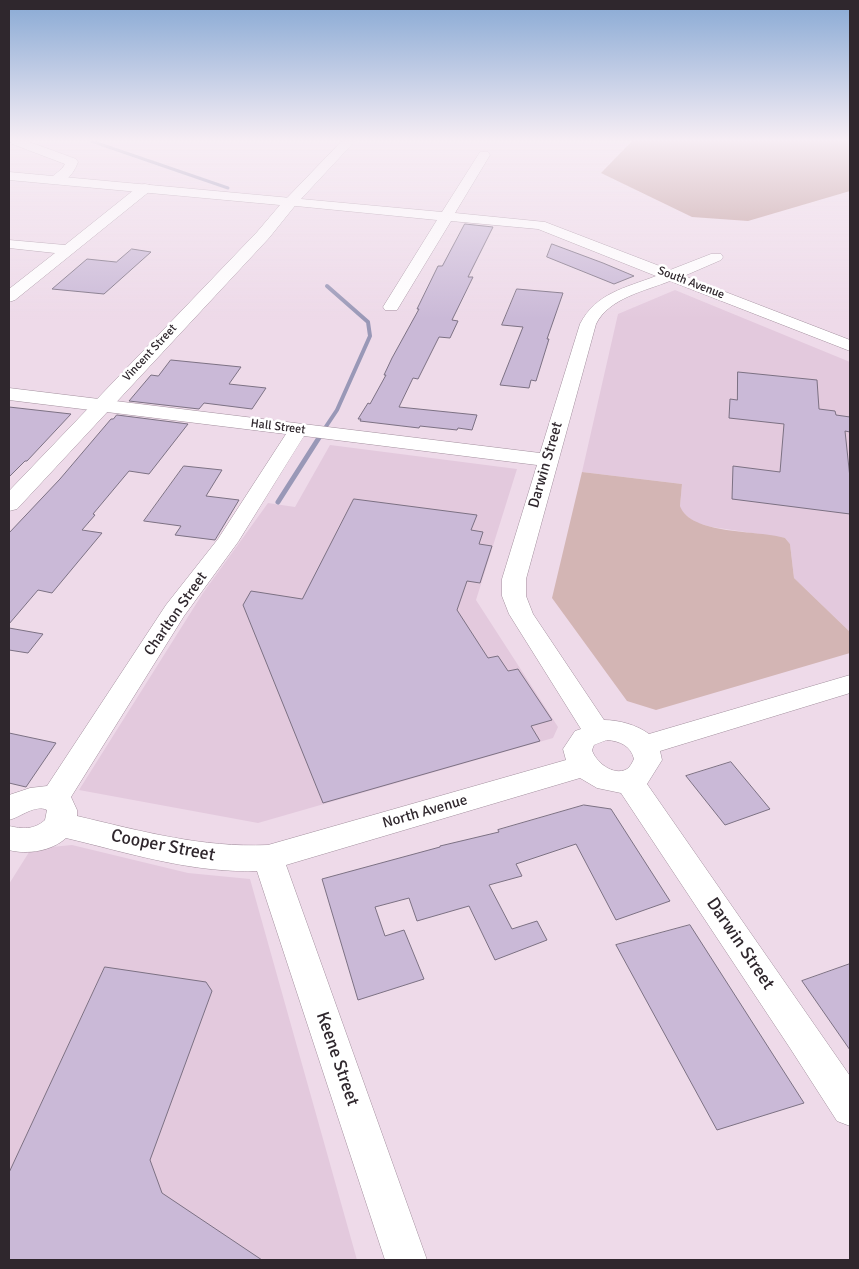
<!DOCTYPE html>
<html>
<head>
<meta charset="utf-8">
<style>
	body { margin:0 }
	#map { position:relative; width:859px; height:1269px; overflow:hidden; background:#eedae9; font-family:Signika,sans-serif }
	canvas { display:block }
	.frame { position:absolute; inset:0; border:10px solid #2f272d; pointer-events:none }
</style>
</head>
<body>
<div id="map">
<canvas width="859" height="1269"></canvas>
<div class="frame"></div>
</div>
<script>
const ctx = document.querySelector('canvas').getContext('2d');
ctx.lineJoin = 'round';
function fillPath(path, color) { ctx.fillStyle = color; ctx.fill(path, 'evenodd'); }
function trace(path, color, width, dash) { ctx.strokeStyle = color; ctx.lineWidth = width; ctx.lineCap = dash ? 'butt' : 'round'; ctx.setLineDash(dash || []); ctx.stroke(path); }
function drawText(font, color, halo, rows, align = 'center') {
  ctx.font = font + ' Signika,sans-serif'; ctx.lineWidth = 5; ctx.setLineDash([]); ctx.textBaseline = 'middle'; ctx.strokeStyle = halo; ctx.fillStyle = color; for (const [text, x, y, turn = 0] of rows) {
    ctx.save(); ctx.translate(x, y); ctx.rotate((+turn || 0) * Math.PI / 180); ctx.textAlign = isNaN(turn) ? turn : align; if (halo) ctx.strokeText(text, 0, 0); ctx.fillText(text, 0, 0); ctx.restore();
  }
}
fillPath(new Path2D(`
	M675,290L850,362V632L794,578L790,544L785,538L712,527L696,523L681,511L680,506L682,484L582,472L618,314Z
	M330,445L517,469L476,600L558,727L553,738L258,823L79,790L203,593L268,503L295,507Z
	M72,845L188,873L250,879L357,1260H9V884L31,849Z`), '#e3c9dd');
fillPath(new Path2D(`
	M582,472L682,484L680,506C690,535 759,530 785,538L790,544L794,578L850,632V653L656,710L627,701L552,598Z`), '#d3b5b4');
fillPath(new Path2D(`
	M632,141H850V191L748,221L692,217L601,173Z`), '#be9897');
trace(new Path2D(`
	M91,141L228,188`), '#9998b7', 3);
trace(new Path2D(`
	M321,434L337,410L370,336L368,322L327,286`), '#9998b7', 4);
trace(new Path2D(`
	M278,502L322,433`), '#9998b7', 5);
const building = new Path2D(`
	M465,224L493,227L468,277H473L452,320L458,321L450,338L439,337L418,379L413,378L399,407L477,415L472,430L458,428L457,430L420,426L419,428L360,421L361,419H358L368,403L370,404L386,375H384L392,358L419,309H417L438,266H442Z
	M552,244L603,263L634,276L614,284L547,257Z
	M132,249L151,252L104,294L52,289L87,259L116,262Z
	M517,289L563,293L547,339H549L536,381L531,380L529,388L500,385L523,327L502,325Z
	M171,360L241,367L229,384L266,388L252,409L204,403L199,409L129,401L151,375L158,376Z
	M738,372L817,380L819,409L835,411L836,415L850,417V432L845,431L850,478V514L732,499L733,466L780,472L784,424L729,418L730,399L737,400Z
	M9,407L71,414L27,461H25L9,477Z
	M117,415L188,424L149,474L129,471L93,514L95,515L82,530L102,533L52,593L38,590L9,624V533L60,479L111,419H113Z
	M184,466L222,470L206,496L239,500L215,540L175,535L181,526L144,521Z
	M354,499L477,515L471,530L483,532L479,544L492,546L480,583L467,581L457,610L488,658L498,656L508,671L518,669L552,720L531,726L540,741L323,803L243,605L251,591L302,599Z
	M9,628L43,634L28,653L9,650Z
	M9,733L56,743L26,787L9,783Z
	M731,762L770,809L725,825L686,776Z
	M584,805L611,809L670,901L616,920L576,844L516,864L522,876L489,885L512,929L537,921L547,940L495,960L469,906L417,921L409,898L375,907L385,936L404,930L424,979L358,1000L322,879L440,847V846L499,832L498,830Z
	M690,925L804,1103L717,1130L616,945Z
	M850,964V1050L802,981Z
	M105,967L206,982L212,991L150,1160L162,1193L262,1260H9V1173Z`);
fillPath(building, '#cab9d7');
trace(building, '#7c7183', 1);
const minor = new Path2D(`
	M10,141H27L76,159L78,162C74,173 65,186 51,183L50,180C54,173 62,171 65,164L12,144Z
	M342,141H355L301,199L442,212L480,152H488L490,155L455,213L545,222L670,270L711,254H721L723,257L721,260L684,276L850,340V351L670,281C645,291 609,298 596,324L526,579V596L533,614L604,720C619,720 637,725 649,734L850,675V693L660,751L662,760L647,784L850,1076V1126L837,1121L790,1048L621,793L597,788L580,778L286,865L427,1260H385L257,871C191,873 129,853 66,838C52,851 27,855 9,850V826C22,829 34,830 45,820L47,810C35,804 21,817 9,820V795L30,788L47,786L166,605L218,539L286,434L9,400V388L540,453L580,324C596,293 625,288 656,276L538,229L451,221L397,310H385L383,307L437,220L286,205L284,202L286,199ZM304,436L537,465L502,579V596L509,614L581,729L575,731L563,749L566,760L268,845C202,848 141,831 77,816V810L71,797L184,616L238,542ZM607,740C620,741 631,746 634,759C632,763 630,767 627,769C613,777 595,761 592,750L594,745Z
	M145,184L150,185L152,188L150,191L15,300L9,302V289L55,253L9,248V240L65,245L140,185Z`);
const major = new Path2D(`
	M9,172L291,198L296,199L298,202L269,238L17,509L9,511V491L257,232L280,205L9,180Z`);
trace(minor, '#a3909e', 1);
trace(major, '#a3909e', 1);
fillPath(minor, '#fff');
fillPath(major, '#fff');
const sky = ctx.createLinearGradient(0, 0, 0, 319);
sky.addColorStop(0, '#88a9d4');
sky.addColorStop(0.44, '#f7eef5');
sky.addColorStop(1, '#f7eef500');
ctx.fillStyle = sky;
ctx.fillRect(0, 0, 859, 319);
drawText('12px', '#2f272d', '#fff', [
	["South Avenue",691,283,21],
	["Vincent Street",150,353,-47],
	["Hall Street",278,427,7]
]);
drawText('15px', '#2f272d', '#fff', [
	["Darwin Street",546,465,-74],
	["Charlton Street",176,614,-55],
	["North Avenue",425,812,-16]
]);
drawText('18px', '#2f272d', '#fff', [
	["Cooper Street",163,846,11],
	["Darwin Street",740,944,56],
	["Keene Street",337,1059,71]
]);
</script>
</body>
</html>
